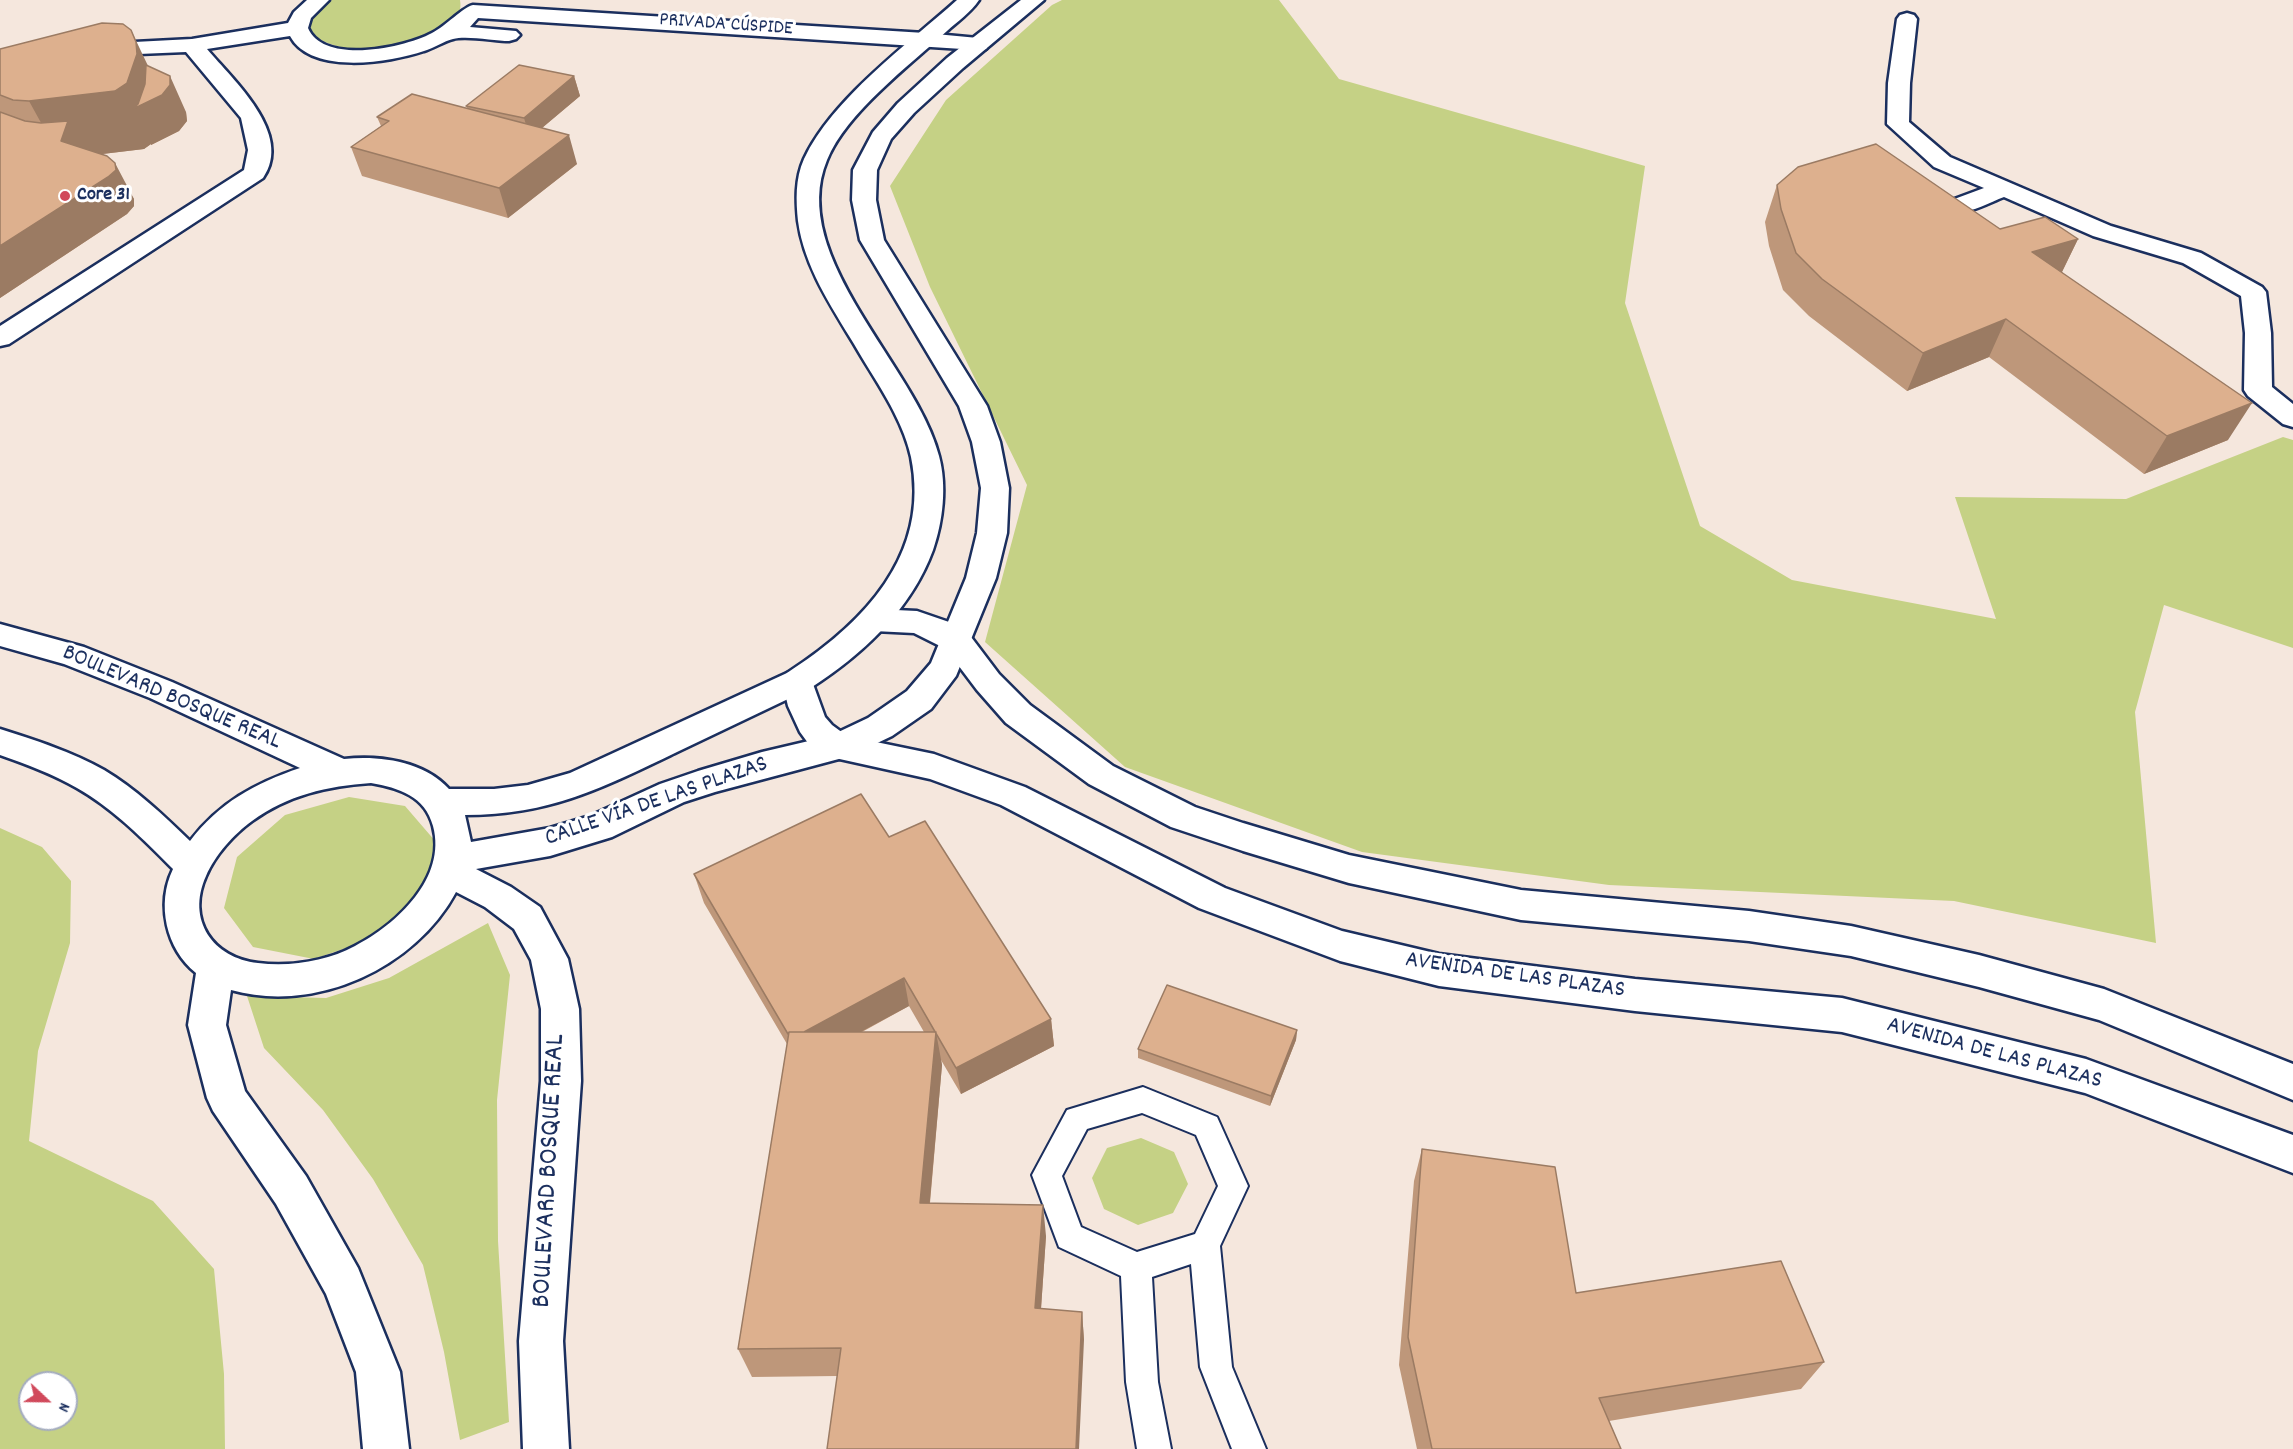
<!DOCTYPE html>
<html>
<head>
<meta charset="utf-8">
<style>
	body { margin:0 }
	#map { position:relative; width:2293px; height:1449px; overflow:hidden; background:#f5e7dd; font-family:Dekko,sans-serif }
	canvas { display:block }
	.north { position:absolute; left:18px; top:1371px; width:60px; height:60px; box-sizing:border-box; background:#fff; border:2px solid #a4acbf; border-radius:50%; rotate:112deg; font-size:16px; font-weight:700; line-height:24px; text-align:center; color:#1b2f5e }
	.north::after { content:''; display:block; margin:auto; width:21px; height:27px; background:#d1495b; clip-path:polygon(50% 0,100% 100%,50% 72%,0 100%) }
</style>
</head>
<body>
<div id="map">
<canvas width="2293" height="1449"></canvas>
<div class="north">N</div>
</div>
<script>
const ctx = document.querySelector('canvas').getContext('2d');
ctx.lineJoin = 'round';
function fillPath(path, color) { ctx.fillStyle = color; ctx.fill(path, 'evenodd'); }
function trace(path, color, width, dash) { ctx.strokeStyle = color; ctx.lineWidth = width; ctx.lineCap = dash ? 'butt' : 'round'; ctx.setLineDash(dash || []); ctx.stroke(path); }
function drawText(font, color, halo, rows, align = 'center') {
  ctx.font = font + ' Dekko,sans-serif'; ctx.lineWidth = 6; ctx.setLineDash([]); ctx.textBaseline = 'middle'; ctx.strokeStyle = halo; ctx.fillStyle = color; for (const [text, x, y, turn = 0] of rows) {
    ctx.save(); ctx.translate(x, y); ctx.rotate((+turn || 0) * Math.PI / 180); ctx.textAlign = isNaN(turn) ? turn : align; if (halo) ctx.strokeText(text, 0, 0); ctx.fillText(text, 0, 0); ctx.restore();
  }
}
fillPath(new Path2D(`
	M332,0H460C463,17 451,23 438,30C418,42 395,49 372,50C338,52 276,33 332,0Z
	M1062,0H1279L1339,79L1645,166L1625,303L1700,526L1792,580L1996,619L1955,497L2126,499L2283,437L2293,440V648L2164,605L2135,712L2156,943L1954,901L1609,885L1362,852L1125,767L985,642L1027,485L930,287L890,186L946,100L1052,5Z
	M349,797L405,806L436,842L428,891L381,936L314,959L253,947L224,908L237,857L285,815Z
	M0,828L42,847L71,881L70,943L38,1051L29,1141L153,1201L214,1269L224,1374L225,1449H0ZM30,1383H66V1419H30Z
	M488,923L510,975L497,1100L498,1241L509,1422L460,1440L444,1352L423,1265L373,1179L323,1110L264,1048L247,996L326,998L389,978Z
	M1141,1138L1174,1152L1188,1184L1173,1213L1138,1225L1104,1209L1092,1178L1107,1148Z`), '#c5d185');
const lane = new Path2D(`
	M1143,1087L1217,1117L1248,1186L1220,1246L1232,1367L1266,1449H1232L1200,1367L1191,1264L1152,1277L1158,1382L1171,1449H1137L1126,1382L1121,1276L1059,1247L1032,1175L1067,1110ZM1142,1113L1196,1135L1218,1186L1195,1234L1137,1252L1081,1227L1062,1176L1087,1129Z`);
const street = new Path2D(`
	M307,0H329L311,18L308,28C324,65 404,48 432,33C446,26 463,7 473,5L925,33L978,38L986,39L989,44L986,49L978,50L478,18L470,27L516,31L520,35L516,39L509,41C495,41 466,35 453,39C444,41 434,48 424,51C388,63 311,75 290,36L207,49C233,80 294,134 263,178L9,344L0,346V326L244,170L248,150L241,118L186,52L115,55L94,60L86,59L83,54L86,49L115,43L192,39L288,23L294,12Z
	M1907,13L1914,15L1917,19L1910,83L1909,122L1950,157L2111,226L2201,253L2262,287L2266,292L2271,333L2272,387L2293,404V427L2283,424L2248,396L2244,390L2245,333L2241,296L2183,263L2093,236L2004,197C1988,203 1967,216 1949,211L1946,206L1949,201L1984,188L1934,167L1887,124L1888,83L1897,19L1900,15Z
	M874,609L917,611L949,622L968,633L999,674L1030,705L1113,766L1195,807L1243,823L1349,855L1521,890L1749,911L1851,926L1979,955L2104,989L2293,1064V1100L2099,1020L1979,987L1851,956L1749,941L1521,920L1349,883L1243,851L1171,827L1089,784L1006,723L977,690L946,649L914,633L874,631L863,628L858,620L863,612Z
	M798,669L809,673L825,717L832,725L847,736L934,754L1025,787L1225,888L1342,931L1439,954L1635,979L1842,998L2086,1059L2293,1135V1173L2085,1093L1842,1032L1635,1011L1439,986L1340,961L1199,908L1001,805L930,779L826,756L808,743L800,732L788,706L782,681L787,673Z`);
const secondary = new Path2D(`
	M957,0H979C971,12 957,22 947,31C910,65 846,113 827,160C786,257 917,367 939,456C947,486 943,521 933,550C911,610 862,655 809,689C765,710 721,731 677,752C602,788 550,815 465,815L471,842L550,828L590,816L660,784L698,771L762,752L830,736L868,718L907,691L931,663L966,578L977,533L981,488L972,442L959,406L860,240L852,200L853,170L873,132L898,103L947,58L1021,0H1044L963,68L914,113L891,139L877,170L876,200L884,240L987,406L1000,442L1009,488L1007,533L996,578L956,676L931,709L892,736L850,756L715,792L684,802L612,837L550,856L476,869L511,887L540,907L568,959L579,1009L581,1081L563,1341L569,1449H523L519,1341L541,1081V1009L531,960L514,929L485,907L456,892C415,968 316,1014 231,990L226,1025L245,1091L306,1176L358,1268L400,1372L409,1449H363L356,1372L326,1294L276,1204L213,1111L207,1098L188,1025L196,973C166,949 156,904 173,869C144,840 114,809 77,788C53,774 26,764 0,755V729C35,740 72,752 104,770C136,789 163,815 190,841C219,803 255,783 300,768L150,698L64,664L0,646V624L84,647L172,682L344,759C379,755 424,761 449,789H494L528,785L570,773L787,673C863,624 931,555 911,457C902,416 874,379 854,344C831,306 804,266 798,221C796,201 795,179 804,159C832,99 908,44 957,0ZM371,783C399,788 425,796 433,826C447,878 397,924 355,946C327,961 291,967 258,963C213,958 186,920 206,876C215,855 234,834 252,821C288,795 327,786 371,783Z`);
trace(lane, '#1b2f5e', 4);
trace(street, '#1b2f5e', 5);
trace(secondary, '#1b2f5e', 5);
fillPath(lane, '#fff');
fillPath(street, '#fff');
fillPath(secondary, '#fff');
fillPath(new Path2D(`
	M0,49L186,112L187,121L179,131L151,145V144L144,149L102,154L134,199V206L127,214L0,298Z
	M574,76L580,96L542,128L577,164L508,218L362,176L351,147L381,126L377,117L467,108L466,106Z
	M1777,185L2000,229L2078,239L2062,272L2228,440L2144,474L1989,357L1907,391L1809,316L1783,290L1769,246L1765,222Z
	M889,837L1051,1019L1054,1046L961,1094L941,1060L942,1065L930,1203L1046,1236L1041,1309L1082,1312L1084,1340L837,1376L752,1377L738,1349L787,1044L704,903L694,874ZM909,1006L924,1032H862Z
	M1297,1030L1296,1040L1270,1106L1138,1058V1049Z
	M1422,1149L1576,1293L1824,1362L1801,1389L1609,1421L1621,1449H1417L1399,1365L1414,1181Z`), '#be977a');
fillPath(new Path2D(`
	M131,30L158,87L170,76L186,112L187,121L179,131L151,145V144L144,149L61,159L29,101Z
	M574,76L580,96L530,138L524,118Z
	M569,135L577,164L508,218L499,188Z
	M115,163L134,199V206L127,214L0,298V246Z
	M2078,239L2060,276L2032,252Z
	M2006,319L1989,357L1907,391L1923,353Z
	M2252,403L2228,440L2144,474L2167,436Z
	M904,978L909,1006L799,1065L791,1038Z
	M1051,1019L1054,1046L961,1094L956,1068Z
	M1297,1030L1296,1040L1270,1106L1271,1096Z
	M936,1032L942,1065L927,1233L920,1203Z
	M1043,1205L1046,1236L1039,1337L1035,1308Z
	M1082,1312L1084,1340L1079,1449H1076Z`), '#9b7b63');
const building = new Path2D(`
	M102,23L123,24L131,30L136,42L137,54L127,83L115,91L29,101L13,100L0,95V49Z
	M146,65L170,76V85L162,95L133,109L138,104L145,84Z
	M519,65L574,76L524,118L466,106Z
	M412,94L569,135L499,188L351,147L389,121L377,117Z
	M0,112L25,121L41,123L68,121L61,141L107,156L115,163L116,170L108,177L0,246Z
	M1876,144L2000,229L2045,217L2078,239L2032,252L2252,403L2167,436L2006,319L1923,353L1822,279L1796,253L1781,209L1777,185L1798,167Z
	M861,794L889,837L925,821L1051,1019L956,1068L904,978L804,1032H789L788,1034L694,874Z
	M1167,985L1297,1030L1271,1096L1138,1049Z
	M789,1032H936L920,1203L1043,1205L1035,1308L1082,1312L1076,1449H827L841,1348L738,1349Z
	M1422,1149L1555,1167L1576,1293L1781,1261L1824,1362L1599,1398L1621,1449H1432L1408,1337Z`);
fillPath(building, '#ddb08e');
trace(building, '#9b7b63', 1.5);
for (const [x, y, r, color] of [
	[65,196,6,"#d1495b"]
]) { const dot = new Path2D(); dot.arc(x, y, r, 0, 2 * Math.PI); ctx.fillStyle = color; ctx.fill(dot); trace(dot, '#fff', 2); }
drawText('20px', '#1b2f5e', '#fff', [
	["PRIVADA CÚSPIDE",726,26,4]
]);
drawText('bold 20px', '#1b2f5e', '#fff', [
	["Core 31",77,196]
], 'left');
drawText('24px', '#1b2f5e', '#fff', [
	["BOULEVARD BOSQUE REAL",171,699,23],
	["CALLE VÍA DE LAS PLAZAS",657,803,-19],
	["AVENIDA DE LAS PLAZAS",1515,977,8],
	["AVENIDA DE LAS PLAZAS",1994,1055,15]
]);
drawText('28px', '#1b2f5e', '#fff', [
	["BOULEVARD BOSQUE REAL",551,1171,-87]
]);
</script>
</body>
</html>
